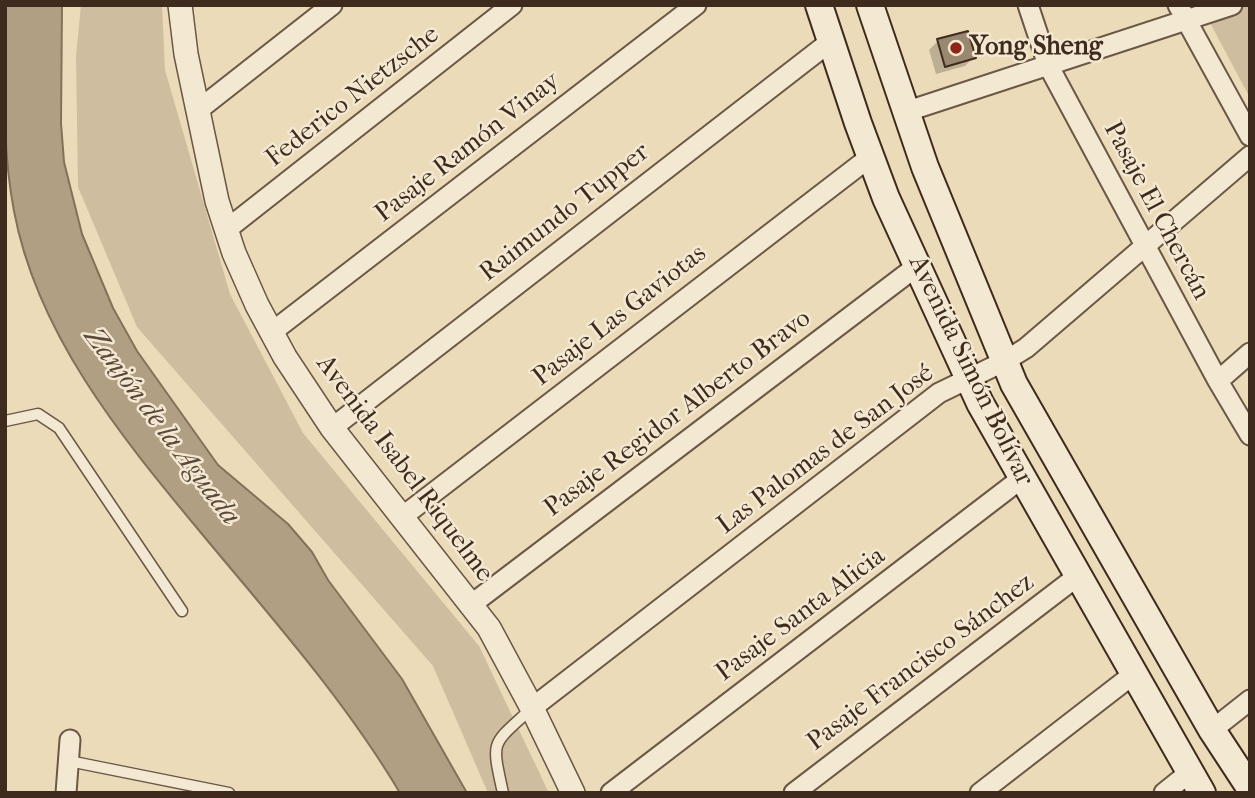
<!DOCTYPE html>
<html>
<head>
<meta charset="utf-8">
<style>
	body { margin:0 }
	#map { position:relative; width:1255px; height:798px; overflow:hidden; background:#ecdbb9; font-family:"IM FELL French Canon",serif }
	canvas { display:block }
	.frame { position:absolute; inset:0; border:7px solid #3f2b1e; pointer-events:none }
</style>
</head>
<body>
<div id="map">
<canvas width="1255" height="798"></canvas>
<div class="frame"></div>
</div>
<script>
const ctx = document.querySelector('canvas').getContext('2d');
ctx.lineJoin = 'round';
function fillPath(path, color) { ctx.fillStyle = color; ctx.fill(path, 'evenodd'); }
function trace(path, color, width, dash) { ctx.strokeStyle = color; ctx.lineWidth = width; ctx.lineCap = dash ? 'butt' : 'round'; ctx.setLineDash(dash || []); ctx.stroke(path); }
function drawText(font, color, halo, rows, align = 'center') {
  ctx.font = font + ' "IM FELL French Canon",serif'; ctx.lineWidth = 5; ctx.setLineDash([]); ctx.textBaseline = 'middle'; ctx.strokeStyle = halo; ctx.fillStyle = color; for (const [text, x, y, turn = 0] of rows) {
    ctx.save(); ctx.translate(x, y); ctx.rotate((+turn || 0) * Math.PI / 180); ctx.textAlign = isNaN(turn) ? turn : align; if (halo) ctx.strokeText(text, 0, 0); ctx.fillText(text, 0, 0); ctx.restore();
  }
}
fillPath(new Path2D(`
	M81,5H162L165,70L230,294L303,433L479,646L549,793H488L433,666L137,327L78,187L76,56Z
	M1250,5V98L1208,19Z`), '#cfbd9f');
const water = new Path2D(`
	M5,5H62L61,123L64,162L82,234L113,308L137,351L218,465L288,524L312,552L328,580L402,679L467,793H400C343,697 268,614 197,528C120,435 37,334 14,211C1,144 5,73 5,5Z`);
fillPath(water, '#b19f84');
trace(water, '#83715b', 2);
fillPath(new Path2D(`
	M938,41L974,57L965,66L936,74L929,50Z`), '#0003');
const building = new Path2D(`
	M968,31L976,58L945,67L937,39Z`);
fillPath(building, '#99876f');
trace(building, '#3f2b1e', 2);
const service = new Path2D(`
	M5,421L38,414L59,428L182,611
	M69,761L229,793
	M503,793C491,738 491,746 532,708`);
const minor = new Path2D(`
	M1028,5L1048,65L1218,381L1250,435
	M1178,5L1250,136
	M197,111L332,5
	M905,112L1232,5
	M226,230L512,5
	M272,332L696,5
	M1218,381L1250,353
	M332,428L831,41
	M402,517L870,157
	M472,604L917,266
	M532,708L939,393L1005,361L1026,348L1250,156
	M1212,730L1250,700
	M66,793L70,740
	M611,793L1022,478
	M794,793L1079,575
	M980,793L1135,673
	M1164,793L1189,773`);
const tertiary = new Path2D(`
	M180,5L186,54L217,201L234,253L257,305L285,357L332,428L489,628L532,708L573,793`);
const secondary = new Path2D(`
	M819,5L858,123L886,198L980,403L1202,793
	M870,5L925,167L1014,384L1212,730L1250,788`);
trace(service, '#6a5745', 13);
trace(minor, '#6a5745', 23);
trace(tertiary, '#6a5745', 26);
trace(secondary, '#3f2b1e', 30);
trace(service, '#f3e8d2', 10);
trace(minor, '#f3e8d2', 19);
trace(tertiary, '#f3e8d2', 23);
trace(secondary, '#f3e8d2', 26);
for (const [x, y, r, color] of [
	[956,48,7,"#8f2418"]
]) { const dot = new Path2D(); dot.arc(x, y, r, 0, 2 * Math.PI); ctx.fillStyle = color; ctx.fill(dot); trace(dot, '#f3e8d2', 2.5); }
drawText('bold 26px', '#3f2b1e', '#f3e8d2', [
	["Yong Sheng",970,48]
], 'left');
drawText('26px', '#3f2b1e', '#f3e8d2', [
	["Federico Nietzsche",353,97,-38],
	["Pasaje Ramón Vinay",468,148,-38],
	["Pasaje El Chercán",1156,211,62],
	["Raimundo Tupper",565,213,-38],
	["Pasaje Las Gaviotas",620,316,-38],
	["Avenida Simón Bolívar",970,371,64],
	["Pasaje Regidor Alberto Bravo",678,414,-37],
	["Las Palomas de San José",826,450,-37],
	["Avenida Isabel Riquelme",404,469,53],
	["Pasaje Santa Alicia",801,615,-37],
	["Pasaje Francisco Sánchez",921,663,-37]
]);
drawText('italic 28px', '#5c4838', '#f3e8d2', [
	["Zanjón de la Aguada",161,427,53]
]);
</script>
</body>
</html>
